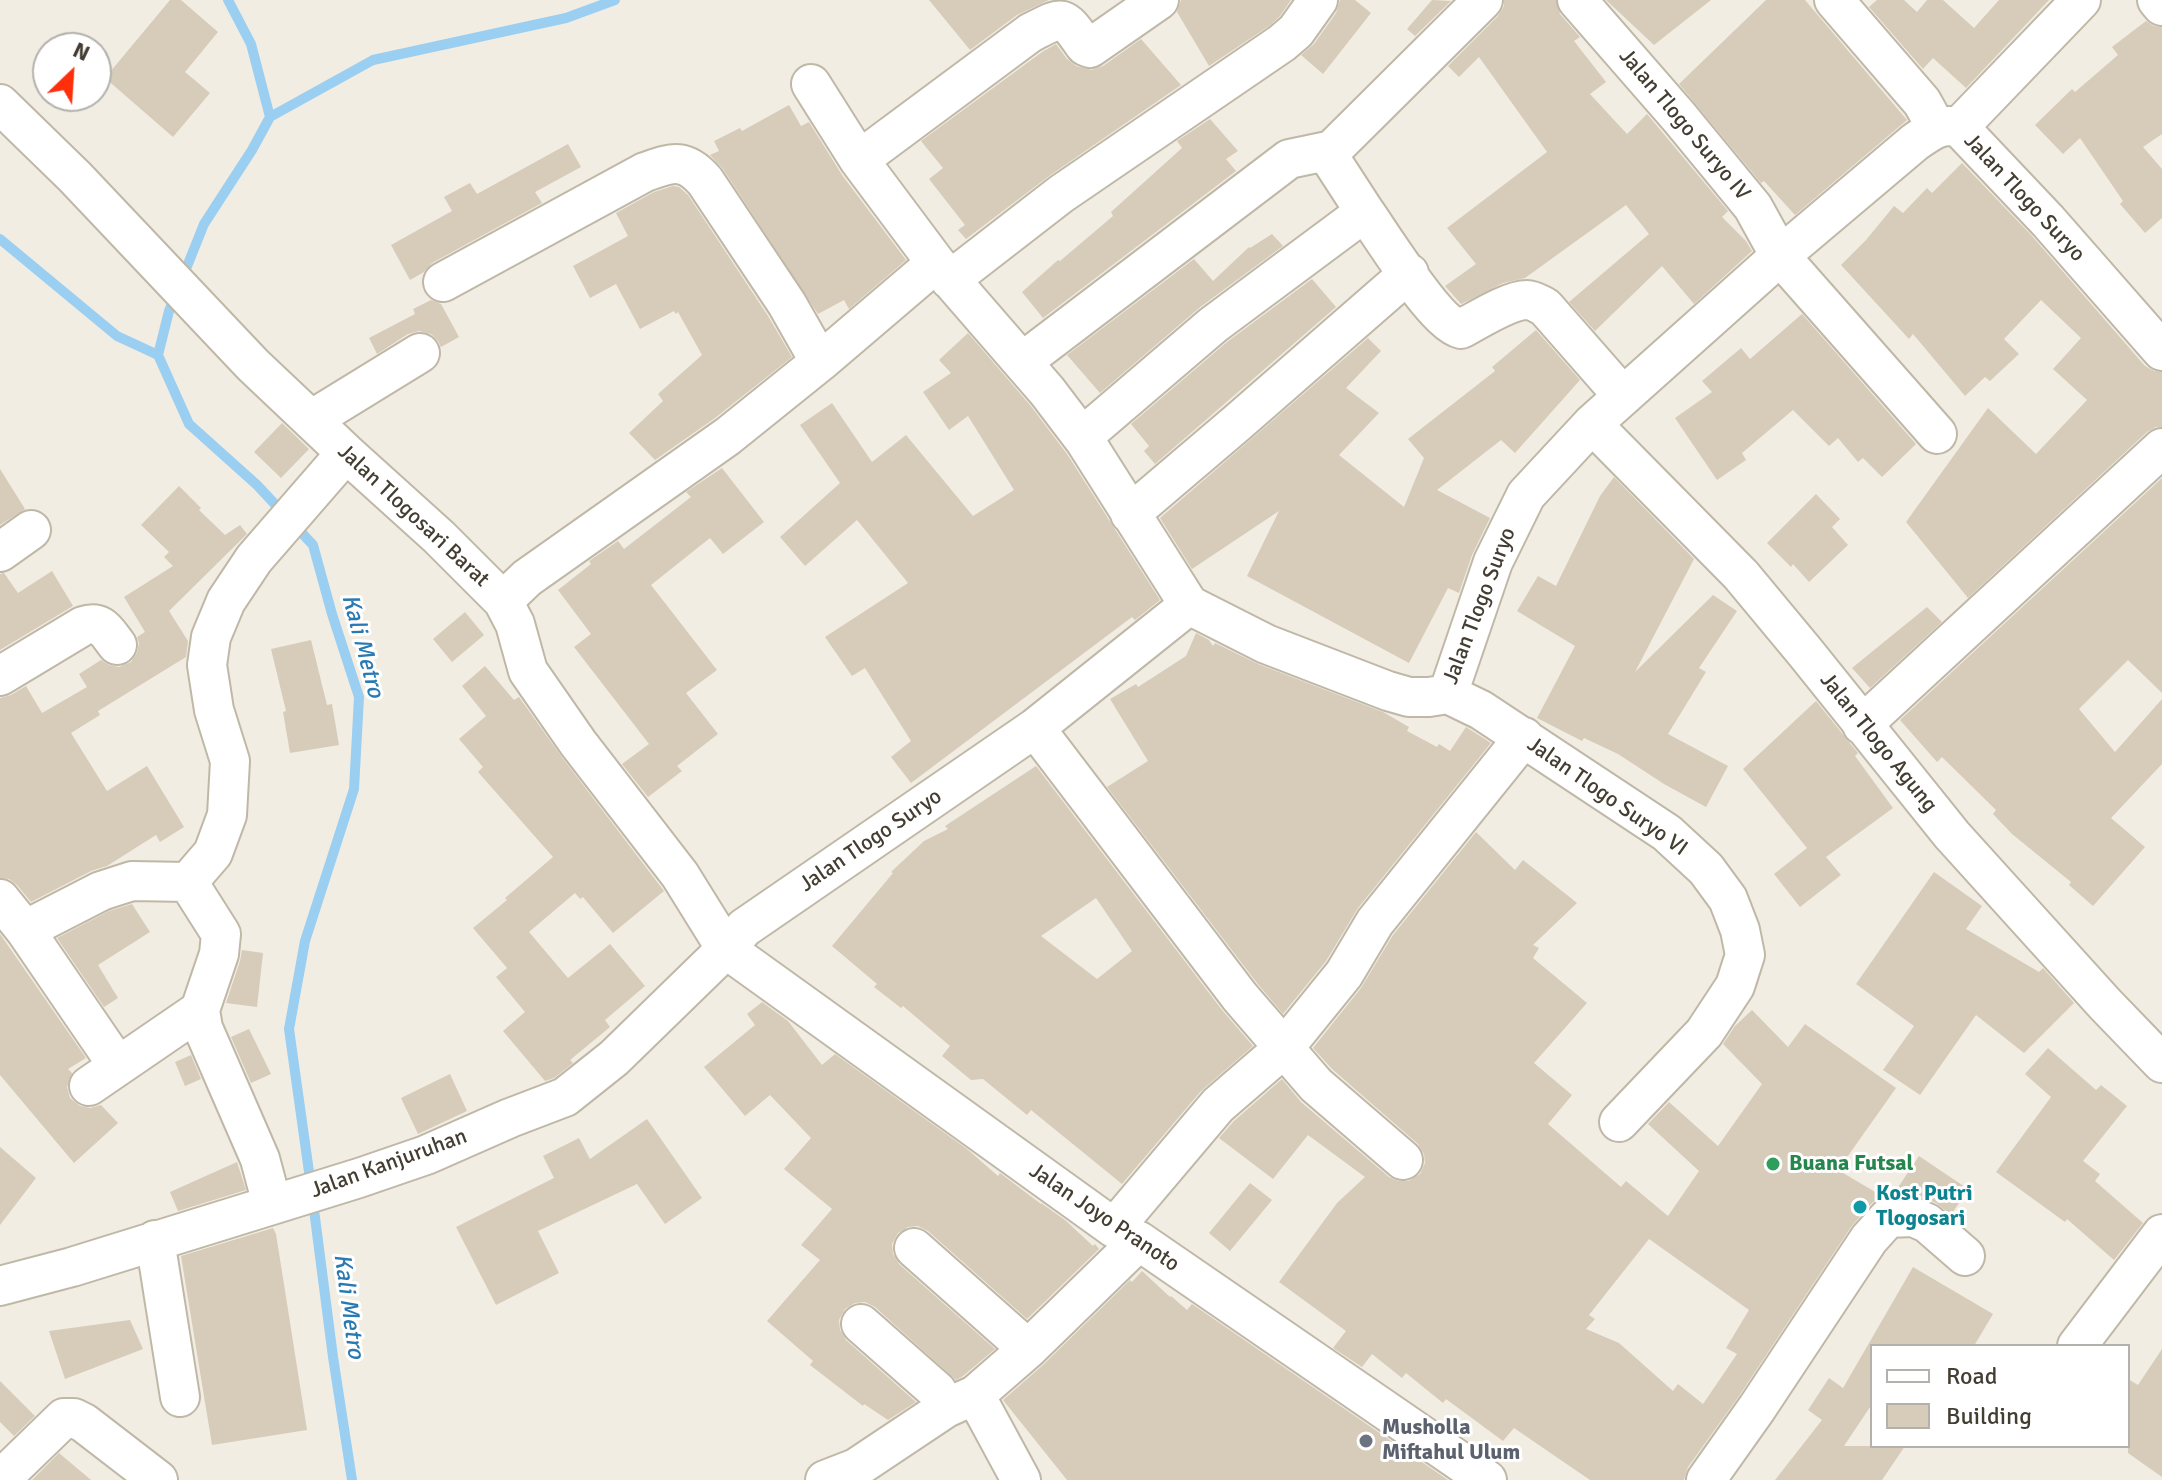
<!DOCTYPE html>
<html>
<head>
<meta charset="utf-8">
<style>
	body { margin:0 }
	#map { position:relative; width:2162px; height:1480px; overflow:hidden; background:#f2ede2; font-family:Signika,sans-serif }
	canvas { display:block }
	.legend { position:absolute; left:1870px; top:1344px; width:260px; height:104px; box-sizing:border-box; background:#fff; border:2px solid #b4b1ad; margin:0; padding:10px 14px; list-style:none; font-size:24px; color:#433d32 }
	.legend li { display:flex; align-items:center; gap:16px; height:40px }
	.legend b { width:40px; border:2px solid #b4b1ad }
	.north { position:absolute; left:32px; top:32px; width:80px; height:80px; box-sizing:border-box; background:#fff; border:2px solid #b4b1ad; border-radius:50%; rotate:25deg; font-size:22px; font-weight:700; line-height:32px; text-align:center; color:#433d32 }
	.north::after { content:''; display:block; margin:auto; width:28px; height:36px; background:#ff2f0c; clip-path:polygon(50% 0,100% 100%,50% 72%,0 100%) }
</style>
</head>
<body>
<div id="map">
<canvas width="2162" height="1480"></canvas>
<ul class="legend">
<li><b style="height:10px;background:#fff"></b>Road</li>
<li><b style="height:22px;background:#d7cbba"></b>Building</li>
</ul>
<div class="north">N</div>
</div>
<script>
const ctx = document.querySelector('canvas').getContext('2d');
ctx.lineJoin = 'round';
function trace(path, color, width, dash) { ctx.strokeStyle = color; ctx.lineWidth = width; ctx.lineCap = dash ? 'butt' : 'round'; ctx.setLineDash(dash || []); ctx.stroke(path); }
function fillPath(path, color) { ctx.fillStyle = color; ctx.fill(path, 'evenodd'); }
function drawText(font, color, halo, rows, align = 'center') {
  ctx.font = font + ' Signika,sans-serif'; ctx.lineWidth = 6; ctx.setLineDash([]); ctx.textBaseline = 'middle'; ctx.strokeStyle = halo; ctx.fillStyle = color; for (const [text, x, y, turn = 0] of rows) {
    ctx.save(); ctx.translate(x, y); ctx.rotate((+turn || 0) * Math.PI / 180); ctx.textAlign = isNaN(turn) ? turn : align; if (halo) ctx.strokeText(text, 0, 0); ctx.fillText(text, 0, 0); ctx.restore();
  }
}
trace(new Path2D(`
	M270,117L373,60L566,18L615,0
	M0,239L117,336L158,355
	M182,279L204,224L252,150L270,117L251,44L228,0
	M176,294L169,311L158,355L189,424L257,485L313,545L332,614L359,697L354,789L305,941L289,1029L311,1186
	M313,1202L333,1357L352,1480`), '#9bcff2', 10);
fillPath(new Path2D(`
	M170,0H181L218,32L185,72L210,93L173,137L105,78Z
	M929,0H1049L1017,15L970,50Z
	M1181,0H1291L1280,16L1269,26L1209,66L1177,12Z
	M1340,0H1355L1371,13L1323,74L1301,55L1314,44L1336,13Z
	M1432,0L1451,1L1415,36L1407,29Z
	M1504,0H1556L1560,14L1580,37L1574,41L1606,82L1590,94L1627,134L1647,114L1728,211L1722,217L1746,241L1752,251L1694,304L1662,266L1595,331L1569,302L1649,234L1626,205L1525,278L1503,283L1461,304L1445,286L1476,264L1447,228L1547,152L1479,57L1459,77L1448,66L1498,16L1504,6Z
	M1606,0H1711L1654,45Z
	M1766,0H1805L1907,120L1795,215L1764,181L1761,183L1679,84Z
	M1877,0H1904L1917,12L1927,0H1943L1974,28L1999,0H2049L1966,88L1933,58L1923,69L1869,7Z
	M2146,21L2154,26L2162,27V134L2143,147L2162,169V218L2145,233L2120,204L2123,201L2080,138L2063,154L2035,125L2072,89L2075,92L2118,55L2112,47Z
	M1141,39L1181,85L1049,176L966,239L958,230L965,225L929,179L943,168L921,141L1042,52L1056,44L1067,59L1076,66L1092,70L1103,66Z
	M789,105L801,126L809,122L842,175L906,260L849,309L844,300L818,314L723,169L710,155L719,151L714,141L740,128L742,131Z
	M1210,119L1238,151L1226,159L1236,171L1043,318L1022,292L1058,260L1060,261L1113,216L1111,212L1182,148L1177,141Z
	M568,144L581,167L535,192L542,203L432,263L424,272L410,280L391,245L452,211L444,197L470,183L477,194Z
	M1962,163L2032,236L2145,366L2154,371L2162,372V427H2156L2147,432L1968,598L1906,522L1988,408L2036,454L2087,400L2053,369L2081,338L2041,300L2004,339L2019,354L1990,381L1985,377L1965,396L1913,334L1909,339L1841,265L1866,240L1894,206L1903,213L1927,188L1932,193Z
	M673,186L679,187L688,195L768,316L792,357L715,418L655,460L629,433L663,401L658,394L702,355L678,312L676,314L674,311L640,329L616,284L590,298L573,266L628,236L616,213L654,192Z
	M1272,234L1283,246L1199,308L1100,393L1067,355L1194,259L1213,281L1249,247L1250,248Z
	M1312,279L1336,307L1155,464L1144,451L1149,446L1131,424L1227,342Z
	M431,300L441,304L459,337L441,347L438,341L431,334L419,331L408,334L377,354L369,338L415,314L413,309Z
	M1802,314L1916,444L1882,477L1863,458L1858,462L1838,438L1829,446L1793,410L1742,453L1746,460L1717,480L1675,418L1712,392L1702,381L1741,348L1750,359Z
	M1536,330L1580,380L1515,453L1501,440L1437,490L1490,518L1472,555L1459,593L1448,588L1409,663L1247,576L1279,511L1192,569L1160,518L1368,338L1381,351L1346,388L1379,413L1339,455L1404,507L1424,458L1408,439L1495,371L1492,367Z
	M968,333L1030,405L1067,454L1160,600L1135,620L1132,617L911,783L891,757L911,741L865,668L852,676L825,637L908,583L857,520L805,566L780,537L840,483L800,425L832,403L872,462L906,435L973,516L1014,490L968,416L949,430L923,392L951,373L939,360Z
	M282,423L309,449L281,478L254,452Z
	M722,468L764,522L723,554L710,538L651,585L717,670L686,693L718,734L677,766L682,771L648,797L622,764L649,744L574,647L591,634L558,590L591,564L589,561L618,541L624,549L691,497L686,492Z
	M0,469L25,509L0,525Z
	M1614,477L1694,559L1635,672L1713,595L1737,611L1699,668L1706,672L1668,734L1728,766L1706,807L1664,784L1618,754L1584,738L1582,741L1537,718L1575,646L1517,611L1538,576L1556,586L1600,496Z
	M2162,478V693L2128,660L2079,709L2115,752L2162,699V764L2111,818L2145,847L2093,906L2069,885L2071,882L2012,834L1993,814L1996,810L1942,757L1937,762L1900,720Z
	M179,486L201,508L199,510L225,535L240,525L247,534L169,611L188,641L186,657L98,711L100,715L71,733L107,791L147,766L184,827L160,842L156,835L107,866L91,871L31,902L17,885L9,879L0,878V698L11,695L26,686L42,713L87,687L79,674L101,660L109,665L119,667L131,662L137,653L139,643L137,637L145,632L124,597L173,566L164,557L169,552L141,525Z
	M1816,494L1840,519L1832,527L1848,545L1809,582L1793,564L1791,567L1767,543Z
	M52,571L73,606L0,650V574L4,573L18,593Z
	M1927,607L1942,622L1870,688L1852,668Z
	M465,612L484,635L452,662L433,639Z
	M1196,633L1209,640L1213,646L1215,643L1258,664L1383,712L1409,727L1407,731L1437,747L1439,744L1450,751L1466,727L1491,743L1358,908L1326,961L1283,1014L1257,983L1107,787L1148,761L1110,699L1136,684L1138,687L1186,656Z
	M311,640L327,705L332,704L339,745L290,753L283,712L286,711L271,649Z
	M485,666L514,700L519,697L561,756L664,891L613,933L583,897L580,899L575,893L529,932L568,978L610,944L645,986L605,1020L610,1027L570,1060L573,1063L554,1078L545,1081L503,1031L525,1012L496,977L507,968L473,928L507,900L505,898L553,857L478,772L483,767L459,739L486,716L462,686Z
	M1816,701L1858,753L1855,756L1893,808L1826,857L1841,875L1800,907L1774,874L1807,848L1743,769Z
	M1036,766L1222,1010L1253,1046L1201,1091L1122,1184L1031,1110L1027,1115L983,1079L971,1080L942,1056L950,1046L903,1006L901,1008L874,987L877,984L832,946L893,873L891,872L924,841L948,829L945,826ZM1096,898L1132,951L1097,979L1041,936Z
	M1476,832L1515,870L1523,860L1577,903L1533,945L1539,948L1533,958L1587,1003L1534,1063L1572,1095L1548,1124L1621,1187L1626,1181L1668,1216L1699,1171L1648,1124L1669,1102L1718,1146L1762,1084L1723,1044L1735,1026L1752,1010L1788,1047L1805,1024L1896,1088L1838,1170L1882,1196L1872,1203L1851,1227L1739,1396L1688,1467L1684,1480H1590L1514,1428L1503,1441L1446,1399L1443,1403L1406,1373L1402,1378L1372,1354L1362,1367L1333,1348L1346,1331L1279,1282L1337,1203L1365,1177L1308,1135L1273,1179L1219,1138L1234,1121L1282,1079L1301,1102L1389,1177L1398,1181H1409L1420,1174L1425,1163L1424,1154L1418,1144L1332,1069L1313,1048L1361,988L1393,935ZM1649,1239L1749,1310L1726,1348L1737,1354L1703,1404L1678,1384L1673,1391L1619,1343L1586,1329L1595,1319L1589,1315Z
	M1934,872L1982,906L1966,929L2039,972L2043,968L2074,1003L2024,1053L1976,1015L1920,1095L1883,1070L1914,1026L1856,984Z
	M132,904L150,932L98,965L118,998L104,1007L57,938L109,911Z
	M0,934L86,1058L68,1069L72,1073L67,1087L70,1098L80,1106L90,1108L101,1105L118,1123L74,1163L0,1075Z
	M242,950L263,953L257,1007L226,1003L240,961Z
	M762,1002L788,1021L822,1065L835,1054L967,1149L998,1176L1000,1173L1041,1204V1203L1065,1220L1093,1246L1095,1244L1099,1249L1027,1319L928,1231L918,1226L908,1227L898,1233L892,1244L893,1254L899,1264L995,1349L963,1376L956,1380L875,1307L865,1302L855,1303L845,1309L839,1320L840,1330L846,1340L916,1402L888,1420L864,1404L863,1406L810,1365L813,1361L767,1321L820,1260L801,1245L832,1209L784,1169L811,1138L770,1095L745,1116L704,1067L755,1025L747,1014Z
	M249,1029L271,1074L251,1083L231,1037Z
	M2048,1048L2096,1090L2101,1085L2127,1106L2083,1161L2100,1174L2095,1181L2143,1223L2114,1260L2067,1219L2065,1222L1996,1172L2051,1097L2025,1074Z
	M191,1055L201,1079L185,1086L175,1062Z
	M450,1074L467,1111L418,1134L401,1098Z
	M647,1119L702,1198L665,1224L637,1184L538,1231L559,1273L496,1305L456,1227L554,1178L543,1156L579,1138L590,1159Z
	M0,1147L36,1178L0,1225Z
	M1919,1156L1968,1189L1951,1215L1936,1203L1921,1197L1906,1195L1897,1189Z
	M237,1162L246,1190L178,1211L170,1192Z
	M1250,1183L1272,1200L1230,1251L1209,1233Z
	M273,1228L276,1234L307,1430L212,1445L181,1256Z
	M1913,1267L1993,1314L1974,1346H1872V1404L1844,1446H1905L1882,1480H1775L1822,1420L1808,1410L1829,1378L1843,1388Z
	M1142,1271L1170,1297L1171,1296L1187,1310L1192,1304L1448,1480H1067L1003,1400L1043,1365L1130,1280L1132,1282Z
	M130,1320L143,1349L65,1379L49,1331Z
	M2162,1349V1477L2128,1453V1379L2138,1385Z
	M0,1381L35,1416L14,1436L0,1422Z
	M59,1453L91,1480H32Z`), '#d7cbba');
const street = new Path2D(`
	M1577,0L1679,117L1753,207L1780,256L1937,434
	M1834,0L1922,102L1936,127
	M2157,0L2162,6
	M811,84L859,160L936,263L1047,391L1085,441L1189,605L1266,644L1388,691L1409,697H1429L1448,694
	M0,104L75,177L253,365L346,453L439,537L503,601L515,624L528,671L578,743L680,875L726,949L1114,1228L1139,1241L1487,1480
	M1959,127L2081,0
	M1326,152L1365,212
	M859,160L1030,33C1065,15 1062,14 1085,46L1090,48L1159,0
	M950,280L1061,194L1282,43L1296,31L1318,0
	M443,282L645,172C672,163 684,157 705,181L787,304L820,362
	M1022,362L1289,159L1332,150L1483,0
	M311,420L420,353
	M1592,424L1741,575L1805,652L1952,835L2105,1004L2162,1063
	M1082,437L1213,325L1365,212C1382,236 1436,324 1461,329C1478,320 1509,300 1527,300C1533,300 1539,304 1545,307L1623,396
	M1130,514L1237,423L1409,273
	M0,552L31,530
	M503,601L527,578L728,436L820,362L936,263
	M0,676L83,626C102,620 106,631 117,645
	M1448,694L1493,562L1526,495L1592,424L1780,256L1915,142C1930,132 1940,123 1959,127L2048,221L2162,351
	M1448,694L1481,710L1667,833L1706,869L1728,899L1740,930L1745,955L1735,986L1704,1033L1619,1122
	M1862,725L2162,448
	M1035,728L1240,997L1316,1085L1403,1160
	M188,882L213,853L227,815L230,761L214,710L207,665L211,637L226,601L254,559L346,453
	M0,899L25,930L118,1066
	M25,930L101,891L132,881L188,882L221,934L219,954L200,1010L203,1028L260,1159L272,1204
	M89,1086L200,1010
	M1114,1228L1218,1105L1284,1048L1344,974L1375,922L1524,737
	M155,1240L180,1397
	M914,1248L1028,1349
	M0,1286L72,1267L359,1178L426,1155L510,1118L565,1097L614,1058L726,949L744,928L1035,728L1189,605
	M861,1324L937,1391L946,1408
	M2077,1346L2162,1234
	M975,1395L1021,1480
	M0,1480L64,1418H74L84,1423L158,1480
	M825,1480L856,1468L946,1408L975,1395L1028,1349L1139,1241
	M1706,1480L1757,1408L1869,1239L1888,1218L1913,1217L1927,1223L1965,1256`);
trace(street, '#c0b8a7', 42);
trace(street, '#fff', 38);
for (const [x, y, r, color] of [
	[1773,1164,8,"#2e9e5b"],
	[1860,1207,8,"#0f9aa8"],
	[1366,1441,8,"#6b7280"]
]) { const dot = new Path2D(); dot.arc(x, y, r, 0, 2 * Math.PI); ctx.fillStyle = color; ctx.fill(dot); trace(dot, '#fff', 3); }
drawText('22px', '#433d32', '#fff', [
	["Jalan Tlogo Suryo IV",1684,125,50],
	["Jalan Tlogo Suryo",2024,198,47],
	["Jalan Tlogosari Barat",413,516,43],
	["Jalan Tlogo Suryo",1480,606,-69],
	["Jalan Tlogo Agung",1878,743,51],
	["Jalan Tlogo Suryo VI",1607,797,35],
	["Jalan Tlogo Suryo",871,841,-34],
	["Jalan Kanjuruhan",389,1164,-20],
	["Jalan Joyo Pranoto",1104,1218,34]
]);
drawText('bold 22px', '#27864d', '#fff', [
	["Buana Futsal",1789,1164]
], 'left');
drawText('bold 22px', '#0d838f', '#fff', [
	["Kost Putri",1876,1194],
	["Tlogosari",1876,1219]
], 'left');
drawText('bold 22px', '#5b616d', '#fff', [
	["Musholla",1382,1428],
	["Miftahul Ulum",1382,1453]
], 'left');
drawText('italic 24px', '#2979b2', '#fff', [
	["Kali Metro",362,646,75],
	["Kali Metro",348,1306,82]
]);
</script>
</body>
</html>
